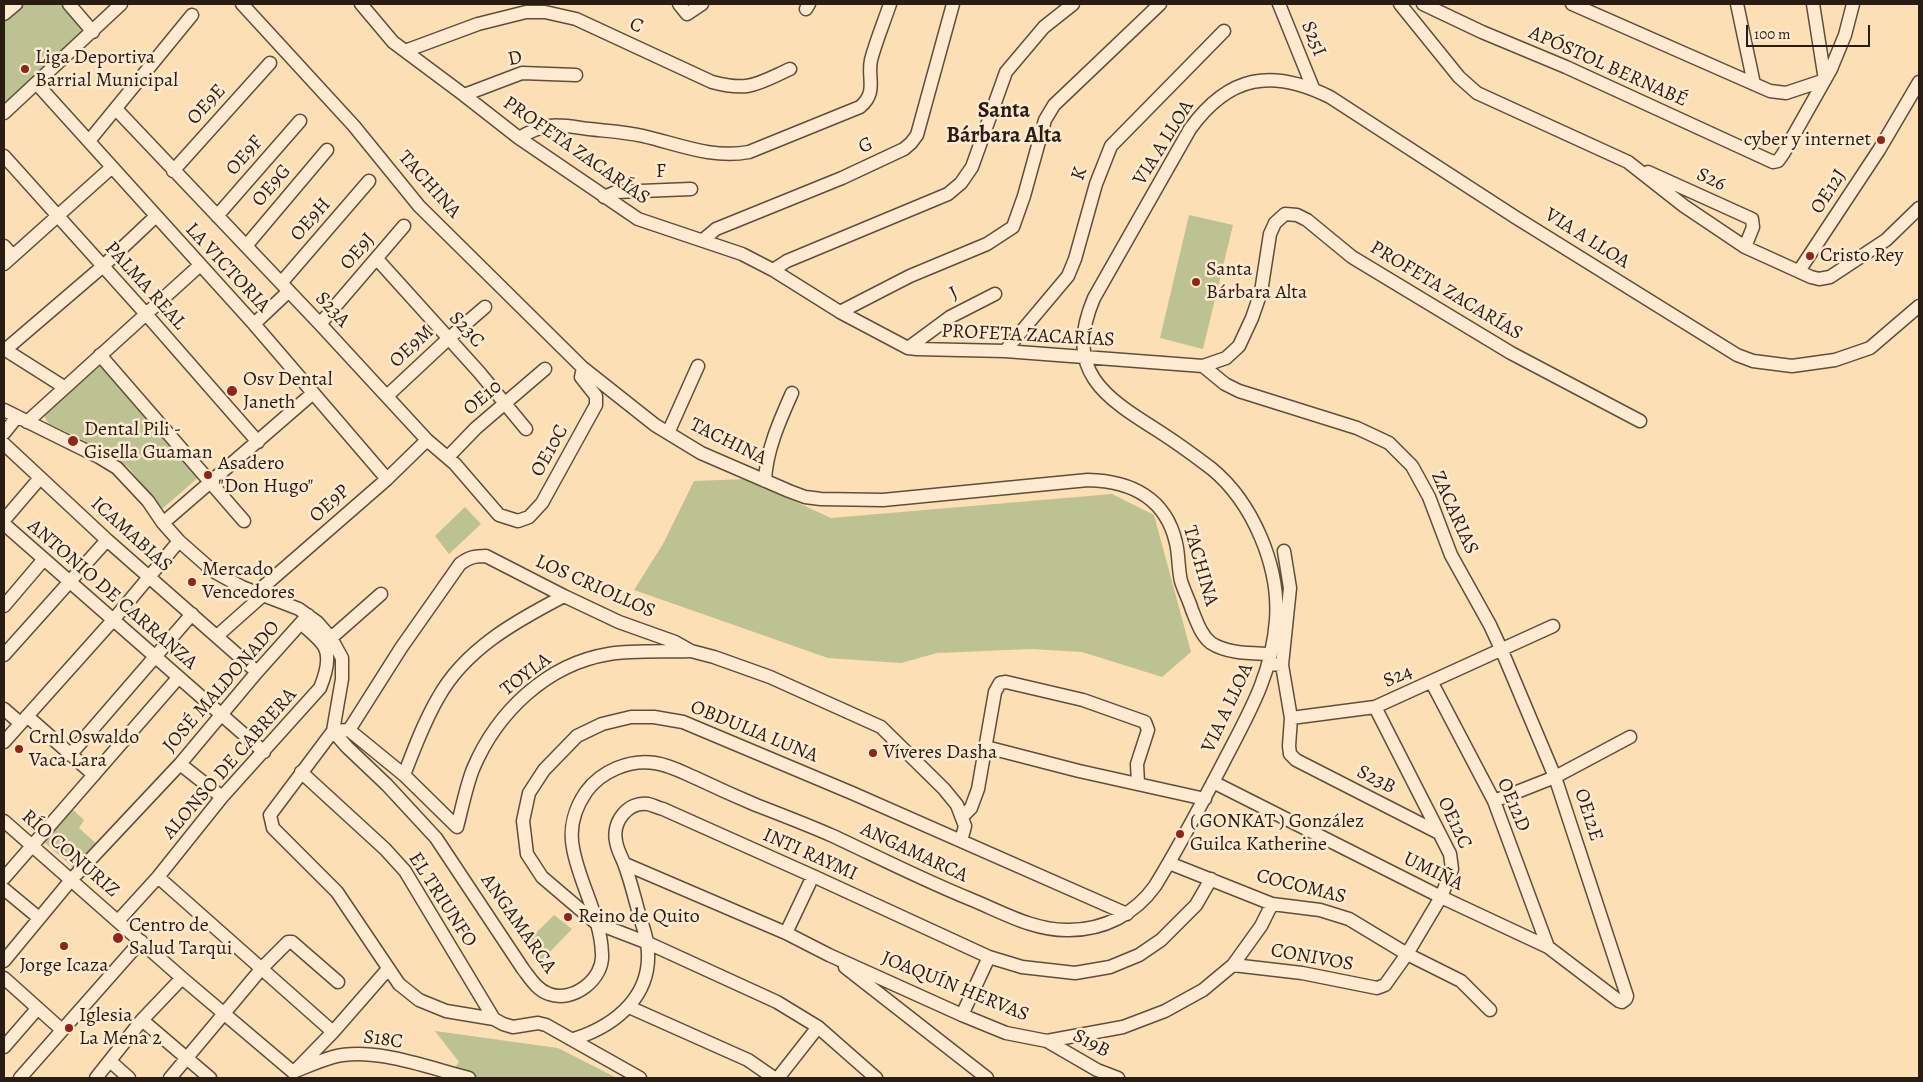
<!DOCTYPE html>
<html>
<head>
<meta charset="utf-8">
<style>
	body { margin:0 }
	#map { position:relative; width:1923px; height:1082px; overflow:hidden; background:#fddfb6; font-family:Alegreya,serif }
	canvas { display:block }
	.frame { position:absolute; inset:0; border:5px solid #291d13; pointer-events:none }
	.scale { position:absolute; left:1746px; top:25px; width:124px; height:22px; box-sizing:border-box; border:2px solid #291d13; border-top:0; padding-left:6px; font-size:15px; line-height:18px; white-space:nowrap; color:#291d13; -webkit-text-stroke:4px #feead0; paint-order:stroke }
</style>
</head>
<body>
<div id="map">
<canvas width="1923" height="1082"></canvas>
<div class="frame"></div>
<div class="scale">100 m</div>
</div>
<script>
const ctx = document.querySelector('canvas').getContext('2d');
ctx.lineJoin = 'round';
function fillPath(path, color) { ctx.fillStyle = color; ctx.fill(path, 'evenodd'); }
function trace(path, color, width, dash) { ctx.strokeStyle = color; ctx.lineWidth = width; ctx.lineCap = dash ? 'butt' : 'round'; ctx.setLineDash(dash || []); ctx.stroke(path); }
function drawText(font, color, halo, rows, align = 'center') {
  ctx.font = font + ' Alegreya,serif'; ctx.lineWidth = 5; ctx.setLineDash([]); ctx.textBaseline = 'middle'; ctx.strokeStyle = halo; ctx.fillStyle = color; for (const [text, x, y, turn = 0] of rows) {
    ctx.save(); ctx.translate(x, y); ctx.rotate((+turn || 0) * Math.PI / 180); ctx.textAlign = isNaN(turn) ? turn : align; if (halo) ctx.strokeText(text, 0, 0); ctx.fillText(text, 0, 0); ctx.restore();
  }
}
fillPath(new Path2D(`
	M23,4H63L87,32L4,106V22Z
	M1189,215L1233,225L1203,349L1160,338Z
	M101,365L201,475L162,509L128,467L81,439L48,423L43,414Z
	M746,479L831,518L1112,494L1154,515L1191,652L1162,677L1082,652L1031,649L937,653L901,663L828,658L634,590L663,544L694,481Z
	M465,507L481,524L449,554L435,536Z
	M71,808L84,820L79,828L99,846L76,870L43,841Z
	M554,915L572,929L542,960L525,944Z
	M435,1031L558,1048L617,1078H447L459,1062Z`), '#bcc291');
const minor = new Path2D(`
	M69,4L93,32
	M242,4L354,126L419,206L583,368L655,425L701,453L789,491L805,497L821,499L883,500L1088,480C1131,481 1166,498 1176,543C1179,555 1178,569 1181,581C1184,591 1189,600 1192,610C1197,622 1201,635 1211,643C1228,654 1252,653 1271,654
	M361,4L393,42L464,95L519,138L638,219L742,254L773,270L840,312L908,348L917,349L1005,351L1203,366L1226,358L1239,346L1252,318L1261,292L1270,234L1275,223L1285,214L1297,215L1307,220L1352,257L1511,353L1640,421
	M679,4L687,14L702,4
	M1279,4L1313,88
	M1400,4L1459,77L1477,93L1628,162L1684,206L1745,247L1811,277L1819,279L1830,277L1886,240L1919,208
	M1423,4L1482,32L1566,67L1773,162L1778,161L1783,154L1831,69L1845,35L1853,4
	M1572,4L1770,91L1786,93L1825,80
	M1737,4L1754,84
	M1813,4L1825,80
	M806,9L809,4
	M4,14L16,4
	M405,51L478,24L526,12H545L576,19L712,82C749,92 757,84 790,69
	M37,84L254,324L387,479
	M464,95L522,73L576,75
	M116,109L320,324L427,440L455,464L499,515L518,521L529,517L542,503L596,405V396L581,377L583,368
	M4,113L121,4
	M519,138C547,121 559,125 589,129C607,131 626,132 643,136C678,144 712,159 749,152L860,107C878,92 867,78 871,60C876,41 884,22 890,4
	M89,141L192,15
	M4,156L146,314L258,442
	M173,171L270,63
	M1648,172L1752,219L1753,227L1745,247
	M604,197L616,192L691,189
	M217,216L300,121
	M703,240L716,229L842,178L904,149L911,143L917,135L953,4
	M4,246L13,256
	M246,246L327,150
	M377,259L479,372L526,429
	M4,264L111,168
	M773,270L787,261L948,194L961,183L972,167L1006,72L1044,27L1073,4
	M1799,271L1879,150L1919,82
	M281,283L369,181
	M840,312L910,276L987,244L1013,227L1024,196L1045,120L1054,105L1160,4
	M254,324L289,291
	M320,324L404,226
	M908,348L950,317L995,294
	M4,349L64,387
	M5,350L102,267L155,217
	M1005,351L1068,276L1075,259L1096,184L1111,146L1224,31
	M100,355L244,521
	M1203,366L1225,384L1239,391L1357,428L1389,443L1412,466L1429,497L1451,555L1490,625L1502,651L1555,777L1627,996L1626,999L1622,1002L1619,1001L1548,947L1441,897L1213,782
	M387,396L448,339L485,307
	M4,410L99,457L117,468L148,501L163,523L179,541L213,571L242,587L299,609L317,622L331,638L342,658V679L333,731
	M27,422L199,266
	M4,433L17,417
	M668,433L698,366
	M4,444L107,540L257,672
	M448,457L476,428L545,369
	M765,481C766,451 780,420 792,393
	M4,520L40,478
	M163,523L312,394
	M4,524L264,752
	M256,593L387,479L427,440
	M4,606L44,559
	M217,636L262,596
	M331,638L381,594
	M4,655L107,540
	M1269,664L1282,665L1290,588L1284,551
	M1282,665L1291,718
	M1432,683L1494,801L1548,947
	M4,709L20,723
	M27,716L94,775
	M349,730L404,775L457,827C462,808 466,787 473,769C497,712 547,664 609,654C634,650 664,652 689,651
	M333,731L347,747L387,785L436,838L523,969C530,978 537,990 549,994C573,1003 604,979 602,954C601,917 579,883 573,848C569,828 575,808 586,792C601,771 630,759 655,763C670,765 684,773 698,779C717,788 737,797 756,805C782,815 808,825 833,836C878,857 923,880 970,899C1002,912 1034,931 1069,930C1104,930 1135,914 1155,886C1179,847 1200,807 1221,767C1246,718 1272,677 1276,620C1280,567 1253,503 1212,469C1195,456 1177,443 1160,432C1104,397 1063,371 1094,298L1190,129C1229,75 1272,68 1330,97L1515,217L1737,355L1753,361L1792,366L1835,360L1870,348L1919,306
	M4,742L114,619L179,541
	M986,747L1079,771L1205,799
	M70,755L192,614
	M180,764L222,797
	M301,772L385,849L405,871L494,1019
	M404,775C414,749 424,722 438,698C465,649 516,621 564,596
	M1494,801L1555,777L1630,737
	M963,816L971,808L978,789L995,692L1000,683L1006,682L1083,700L1145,722L1148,730L1137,764L1138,783
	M4,821L182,978L293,1072
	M1439,833L1296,760L1290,754L1289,746L1291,718L1375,707L1553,626
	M1169,863L1272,904L1320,910L1349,919L1407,954L1461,981L1490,1010
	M625,864L786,933L829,955L962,1015L1006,1033L1047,1041L1123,1027L1165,1011L1203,990L1233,965L1261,926L1272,904
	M158,877L333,1032
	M4,878L178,678
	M4,889L39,918
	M118,921L158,877L222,797L320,688C325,676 331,658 324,646C319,638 308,630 301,623
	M786,933L813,876
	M4,961L71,880L180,764L257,672L308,615
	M1233,965L1302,973L1377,988L1385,985L1407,954L1441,897L1452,869L1450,854L1375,707
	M845,967L987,1078
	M4,978L62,1030
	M629,1007L748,1060L774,1078
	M962,1015L989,957
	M142,1020L210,1078
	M574,1039C617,1025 655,994 647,943C646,934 642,925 640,917C635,900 631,882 625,866C622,857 617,850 616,841C612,822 628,801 648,804C653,805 658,808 663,809L813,876L989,957L1022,967L1075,973L1110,967L1139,955L1161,940L1196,905L1211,879
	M1047,1041L1097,1070L1118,1078
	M4,1047L37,1009
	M110,1061L129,1078
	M297,1069L333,1032L388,969
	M293,1072C306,1067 319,1061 333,1057C373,1046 429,1068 469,1078
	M20,1078L141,941
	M96,1078L142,1020L182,978
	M170,1078L262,968L288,942H292L338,982
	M640,1078L546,1025L538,1023L513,1027L503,1024L494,1019L446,1011L419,1000L399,984L337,892L273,828L270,815L333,731L349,730L401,648L460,564C469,557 475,556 486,556L564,596L619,622L675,642L691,651L714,657L770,677L881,727L944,789L957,805L965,826L961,841
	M778,1078L818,1027
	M876,1078L818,1027L777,1002L648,943L596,923L542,877L527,854L523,821L529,793L544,770L577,736L602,724L631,717H654L683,722L852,793L1127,914`);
trace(minor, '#5e4e3c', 15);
trace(minor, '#feead0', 12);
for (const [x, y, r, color] of [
	[25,69,5,"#8f2418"],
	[1881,140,5,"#8f2418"],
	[1810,256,5,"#8f2418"],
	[1196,282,5,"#8f2418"],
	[232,391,6,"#8f2418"],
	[73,441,6,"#8f2418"],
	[208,475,5,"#8f2418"],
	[192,582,5,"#8f2418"],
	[19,749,5,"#8f2418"],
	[873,753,5,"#8f2418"],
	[1180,834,5,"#8f2418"],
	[568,917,5,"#8f2418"],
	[118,938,6,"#8f2418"],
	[64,946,5,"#8f2418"],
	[69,1028,5,"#8f2418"]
]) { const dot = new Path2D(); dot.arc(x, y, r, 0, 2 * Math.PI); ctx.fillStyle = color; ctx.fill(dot); trace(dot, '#feead0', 2); }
drawText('20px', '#291d13', '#feead0', [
	["C",636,26,25],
	["S25I",1313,39,68],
	["D",515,59,-12],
	["APÓSTOL BERNABÉ",1608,67,24],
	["OE9E",207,105,-48],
	["VIA A LLOA",1164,143,-58],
	["G",866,146,-25],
	["PROFETA ZACARÍAS",576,151,35],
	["OE9F",245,156,-49],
	["F",661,172,-2],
	["K",1080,174,-71],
	["S26",1711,180,25],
	["TACHINA",429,185,48],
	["OE9G",272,186,-50],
	["OE12J",1829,192,-57],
	["OE9H",311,220,-49],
	["VIA A LLOA",1587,239,32],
	["OE9J",358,252,-49],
	["LA VICTORIA",227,268,47],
	["PALMA REAL",145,286,48],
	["PROFETA ZACARÍAS",1446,291,31],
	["J",954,294,-26],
	["S23A",332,310,47],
	["S23C",466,330,47],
	["PROFETA ZACARÍAS",1028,336,3],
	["OE9M",412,347,-43],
	["OE10",483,398,-40],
	["TACHINA",728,442,26],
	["OE10C",550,451,-61],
	["OE9P",330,504,-42],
	["ZACARIAS",1454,513,66],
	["ICAMABIAS",131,535,42],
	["TACHINA",1200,566,74],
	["LOS CRIOLLOS",595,587,24],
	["ANTONIO DE CARRANZA",112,595,41],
	["TOYLA",526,675,-37],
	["S24",1398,677,-23],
	["JOSÉ MALDONADO",222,687,-49],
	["VIA A LLOA",1228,708,-65],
	["OBDULIA LUNA",754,732,22],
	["ALONSO DE CABRERA",230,764,-49],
	["S23B",1376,780,27],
	["OE12D",1513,805,67],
	["OE12E",1588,815,72],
	["OE12C",1454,823,65],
	["ANGAMARCA",914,853,25],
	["RÍO CONURIZ",70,854,41],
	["INTI RAYMI",810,855,24],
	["UMIÑA",1433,872,26],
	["COCOMAS",1301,887,14],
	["EL TRIUNFO",442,900,57],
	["ANGAMARCA",518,924,55],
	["CONIVOS",1312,958,10],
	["JOAQUÍN HERVAS",955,987,22],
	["S18C",383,1040,8],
	["S19B",1091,1044,28]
]);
drawText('20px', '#291d13', '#feead0', [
	["Liga Deportiva",35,58],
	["Barrial Municipal",35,81],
	["cyber y internet",1871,140,"right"],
	["Cristo Rey",1820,256],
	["Santa",1206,270],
	["Bárbara Alta",1206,293],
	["Osv Dental",243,380],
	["Janeth",243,403],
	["Dental Pili -",84,430],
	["Gisella Guaman",84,453],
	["Asadero",218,464],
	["\"Don Hugo\"",218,487],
	["Mercado",202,570],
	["Vencedores",202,593],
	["Crnl Oswaldo",29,738],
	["Vaca Lara",29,761],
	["Víveres Dasha",883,753],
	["( GONKAT ) González",1190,822],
	["Guilca Katherine",1190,845],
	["Reino de Quito",578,917],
	["Centro de",129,926],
	["Salud Tarqui",129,949],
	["Jorge Icaza",64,966,"center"],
	["Iglesia",79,1016],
	["La Mena 2",79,1039]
], 'left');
drawText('bold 22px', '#291d13', '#feead0', [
	["Santa",1004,112],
	["Bárbara Alta",1004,137]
]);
</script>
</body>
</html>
